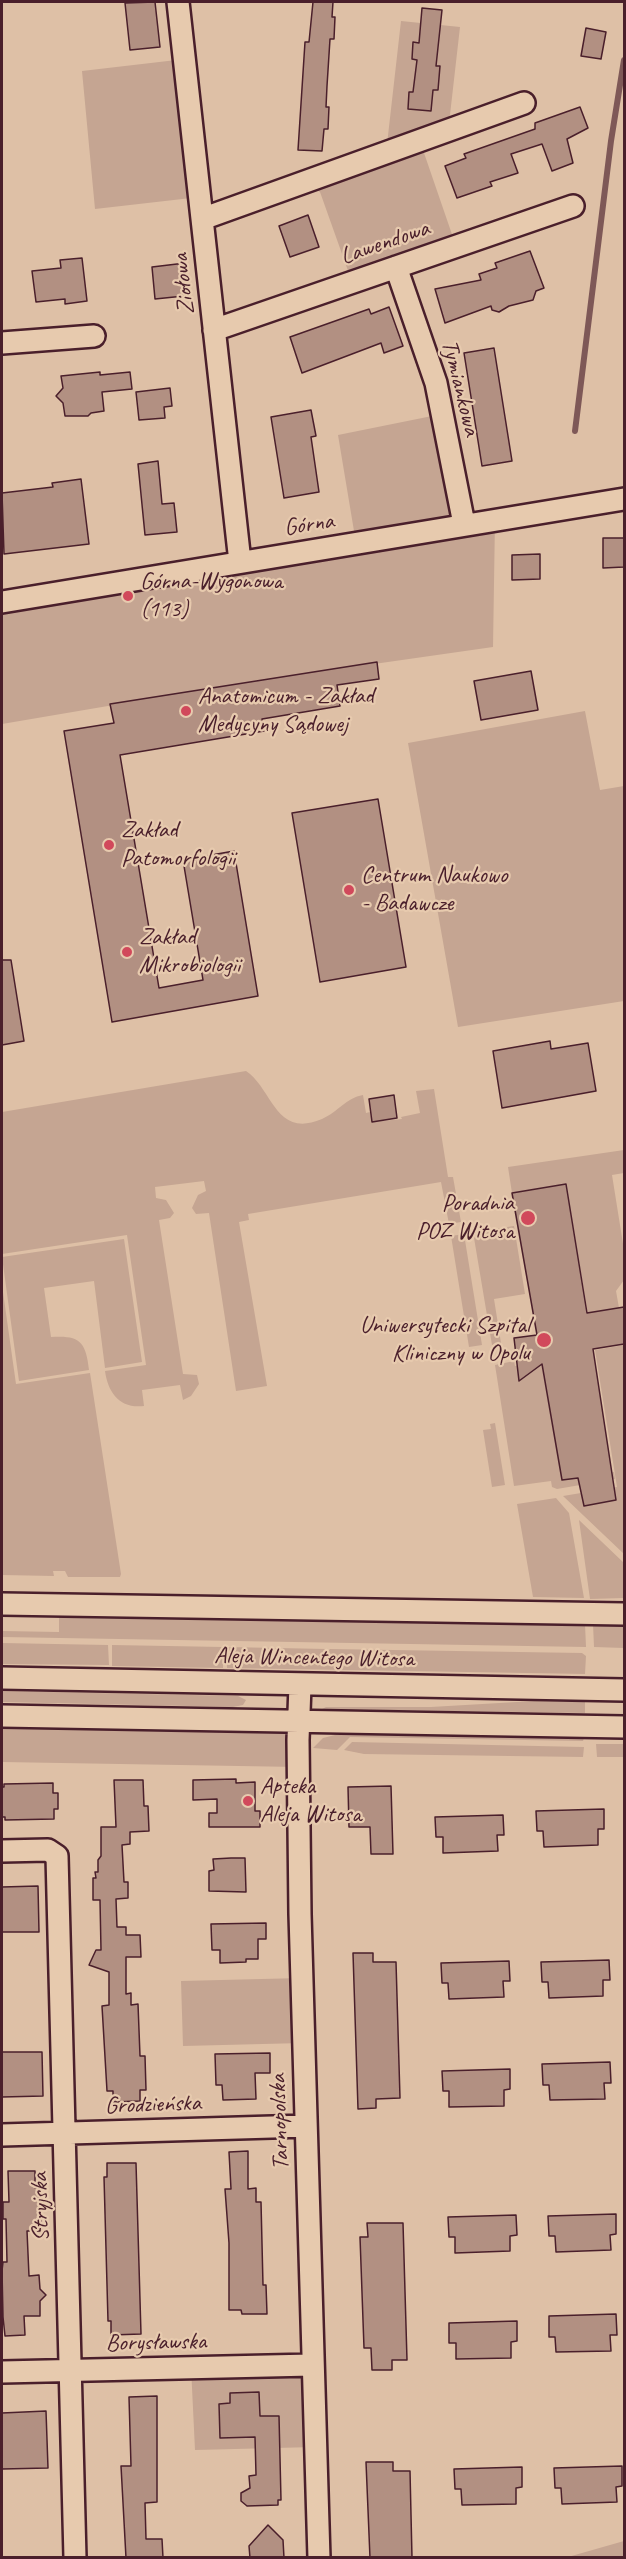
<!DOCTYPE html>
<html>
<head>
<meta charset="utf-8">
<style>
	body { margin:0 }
	#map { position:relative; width:626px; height:2559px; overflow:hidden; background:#dec0a6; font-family:Caveat,sans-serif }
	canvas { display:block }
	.frame { position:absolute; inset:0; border:3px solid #4a1f2b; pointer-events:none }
</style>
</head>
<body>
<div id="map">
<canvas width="626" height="2559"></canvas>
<div class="frame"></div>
</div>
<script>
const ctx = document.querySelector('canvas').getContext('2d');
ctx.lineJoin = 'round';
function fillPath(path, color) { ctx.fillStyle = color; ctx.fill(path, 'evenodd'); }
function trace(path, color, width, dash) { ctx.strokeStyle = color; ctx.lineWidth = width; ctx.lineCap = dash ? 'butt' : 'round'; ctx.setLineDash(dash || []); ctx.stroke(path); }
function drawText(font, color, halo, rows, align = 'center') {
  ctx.font = font + ' Caveat,sans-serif'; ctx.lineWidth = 4.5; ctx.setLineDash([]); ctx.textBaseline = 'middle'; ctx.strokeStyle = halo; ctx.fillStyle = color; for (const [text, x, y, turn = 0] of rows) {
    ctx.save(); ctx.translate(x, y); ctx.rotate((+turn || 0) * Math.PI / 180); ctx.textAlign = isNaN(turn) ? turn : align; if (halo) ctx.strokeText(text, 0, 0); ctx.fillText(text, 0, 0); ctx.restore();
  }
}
fillPath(new Path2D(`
	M401,21L460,27L447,141L423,150L456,246L352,282L320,192L317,190L385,162Z
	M185,59L200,197L95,209L82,71Z
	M442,414L464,524L495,519L493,647L255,681L2,724V602L356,543L338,435Z
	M585,711L600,790L624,786V1001L458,1027L408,743Z
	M246,1071C273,1089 275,1139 322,1119C338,1112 346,1098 363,1095L366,1113L370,1112L372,1122L402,1119L401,1117L420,1113L416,1091L434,1089L448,1177H453L461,1222L449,1224L441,1182L248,1214L249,1220L239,1222L267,1386L236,1391L209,1213L196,1214L192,1208L198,1195L206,1191L204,1181L155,1187L156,1198L166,1200L174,1213L170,1218L159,1220L183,1374L197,1375L199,1384L191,1396L183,1400L180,1385L142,1390L144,1406C120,1409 108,1393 105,1371L146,1365L127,1235L2,1254V1112Z
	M624,1150V1173L612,1175L624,1250V1280L616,1291L619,1308L597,1311L602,1336L592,1338L566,1184L512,1193L508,1167Z
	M514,1226L525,1294L494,1299L501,1343L492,1345L473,1232Z
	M464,1234L482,1345L469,1347L451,1236Z
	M124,1239L142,1362L105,1368L94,1281L44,1288L51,1337C79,1335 86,1341 89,1370L19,1381L2,1257Z
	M2,1285L16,1384L90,1373L121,1574L120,1577H68L65,1571H53L54,1576L2,1575Z
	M624,1345V1554L563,1496L617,1487L595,1350Z
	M514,1361L515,1366L541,1362L562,1480L614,1472L615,1479L557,1489L552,1487L551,1481L514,1486L495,1365Z
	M495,1423L505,1485L492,1487L483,1430L491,1429L490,1424Z
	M556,1498L569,1513L584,1598L533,1597L517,1504Z
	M579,1520L624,1563V1598L590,1599Z
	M59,1616L585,1624L586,1647L2,1637V1631L59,1632Z
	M593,1624L624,1625V1648L594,1647Z
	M2,1643L108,1645L109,1665L2,1664Z
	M112,1645L223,1647V1668L112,1666Z
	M226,1647L327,1649V1652L330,1649L582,1653L586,1656L585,1674L227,1668Z
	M2,1691L238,1696L246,1700L243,1705L233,1707L2,1702Z
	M534,1701L585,1702V1713L322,1709L326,1707H431Z
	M2,1716L298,1722V1767L2,1762Z
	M339,1734L350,1733L584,1738L583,1741L350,1737L337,1750L313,1748L323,1738Z
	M352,1742L584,1747L583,1757L364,1754L344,1750Z
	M596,1744H624V1757H597Z
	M302,1978L303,2043L183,2046L181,1981Z
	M312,2365L315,2447L195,2450L191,2367Z
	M624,2541V2556L619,2557H568Z`), '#c5a592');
trace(new Path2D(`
	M575,431L611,141L624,60`), '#7e5857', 6);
const building = new Path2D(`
	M155,2L160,47L130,50L125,3Z
	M313,2H333L332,17H335L334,39H330L327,86L326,107H329L328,129H324L322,151L298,150L305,42H309Z
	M422,8L442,10L436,66H440L438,90H433L431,111L408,109L409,92H413L417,60L412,59L413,42L419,43Z
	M586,28L606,32L601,59L581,56Z
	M580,107L588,128L567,139L573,163L552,171L542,144L511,154L518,173L490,182L492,186L457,198L445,166L466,158L464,154L535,129V123Z
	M308,215L319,247L290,257L279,226Z
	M530,251L544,288L536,291L533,300L509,306L499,312L492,310L491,306L445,323L435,289L481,280L479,274L497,268L495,263Z
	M82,258L87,301L65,304V299L36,302L32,271L61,268L60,260Z
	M177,264H181L184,296L155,299L152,267Z
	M389,307L403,346L384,353L381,343L302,373L290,337L369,309L371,314Z
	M494,348L512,461L482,466L464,353Z
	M100,372V375L130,372L132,389L102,392L104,411L91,413L88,416H65L63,403L56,396L63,388L61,376Z
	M170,388L172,406L164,407L165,418L139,420L136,392Z
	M311,410L316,436L311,437L319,492L284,498L271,417Z
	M158,461L162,504L174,503L177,532L145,535L138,464Z
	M81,479L89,544L4,554L2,493L53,487L52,483Z
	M603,538H624V567L603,568Z
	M540,554V579L512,580V555Z
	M377,662L379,679L337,685L340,706L262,719L264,731L120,755L159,988L203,980L183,860L234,851L258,996L112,1022L64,731L114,723L110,704Z
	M531,671L538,710L481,720L474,681Z
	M378,799L406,967L320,982L292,813Z
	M2,960H11L24,1041L2,1045Z
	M550,1041L551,1049L588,1043L596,1091L502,1108L493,1051Z
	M394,1095L397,1118L372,1122L369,1099Z
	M566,1184L587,1313L624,1307V1344L593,1349L616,1500L584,1506L578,1478L562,1480L542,1364L519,1381L514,1338L537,1335L512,1193Z
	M236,1779V1783L255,1782V1811H260V1827H209V1813H217V1799L193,1800V1780Z
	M114,1780H143L144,1806H148L149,1831L130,1832V1844L122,1845L124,1882H128V1898L116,1899L117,1927H126V1935H140L141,1957H126V1994L131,1993V2005L138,2004L140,2056H145L146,2090H140V2101L113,2102V2091H107L102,2006L109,2005V1972L89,1965L96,1950H101L100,1900H93V1878H96L95,1872H98V1860L101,1856V1827H116Z
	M53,1783V1793H58V1809H54V1819L5,1820V1817H2V1787H4V1784Z
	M391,1786L393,1854H371L370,1827H349L348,1787Z
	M604,1809V1829H598V1845L544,1847L543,1831H537L536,1811Z
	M503,1815L504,1835H497L498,1851L443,1853V1837H436L435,1817Z
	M231,1858H245L246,1892L209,1891V1871L214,1870L213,1859Z
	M38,1886L39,1932H2V1887Z
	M266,1923V1939H258V1959H246V1962L220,1963V1950H212L211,1924Z
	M353,1953H373V1962H396L400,2098L376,2099V2108L358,2109Z
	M609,1960L610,1980H603V1996L549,1998L548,1982H542L541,1962Z
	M509,1961L510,1981H503L504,1997L449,1999L448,1983H442L441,1963Z
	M2,2052H42L43,2096L2,2097Z
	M270,2053V2073H255L256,2099L223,2100L222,2085H216L215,2054Z
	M610,2062L611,2083H604L605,2099L550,2100L549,2085H543L542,2064Z
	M510,2069V2089L504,2090V2106L449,2107V2091H443L442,2071Z
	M248,2151V2189L256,2188V2202H261L263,2285H266L267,2314H242L241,2310H229V2243L225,2189H231L229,2152Z
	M107,2163H136L141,2334L111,2335V2321H108L104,2177H107Z
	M8,2171H35V2188H39V2201H42L40,2231H27L29,2276L39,2275L40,2289L46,2295L40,2301V2316H24L25,2335L5,2336L3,2317L2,2271L3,2262H7L6,2219H3V2202H9Z
	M616,2214V2234L610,2235L611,2250L556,2252L555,2236H549L548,2216Z
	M516,2215L517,2235L510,2236V2251L455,2253V2237H449L448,2217Z
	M367,2223H403L407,2360H392V2370H372L371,2348H364L360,2237H368Z
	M616,2314L617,2335H610L611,2351L556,2352L555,2337H549V2316Z
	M517,2321V2341L511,2342V2358L456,2359V2343H449V2323Z
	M259,2392L260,2416H279L281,2500H278V2505L247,2506L241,2501V2493L250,2488L249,2476L256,2475L255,2437L220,2438L219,2404L230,2403V2393Z
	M157,2396V2502L145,2503L146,2539H162L163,2558H126L121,2466H131L129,2397Z
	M46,2411L48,2468L2,2469V2413Z
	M366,2462H393V2471H410L412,2558H370Z
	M622,2466V2486L616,2487L617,2502L562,2504L561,2488H555L554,2468Z
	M522,2467V2487L516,2488V2504L462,2505L461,2489H455L454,2469Z
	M268,2525L283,2540L284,2558H250L249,2546Z`);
fillPath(building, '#b29082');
trace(building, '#4a1f2b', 1.5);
const minor = new Path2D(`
	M178,2L240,562
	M202,219L524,103
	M396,267L436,383L464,524
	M214,330L573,206
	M2,343L94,336
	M2,602L624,499
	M2,1604L624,1614
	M2,1678L624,1690
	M300,1685L298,1740L300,1914L319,2558
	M2,1716L624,1727
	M2,1851L48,1850L57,1856L75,2558
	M2,2135L306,2126
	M2,2372L312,2365`);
trace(minor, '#4a1f2b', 26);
trace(minor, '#e7caae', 21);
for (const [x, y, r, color] of [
	[128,596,6,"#d1495b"],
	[186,711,6,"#d1495b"],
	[109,845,6,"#d1495b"],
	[349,890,6,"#d1495b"],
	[127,952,6,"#d1495b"],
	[528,1218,8,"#d1495b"],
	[544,1340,8,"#d1495b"],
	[248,1801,6,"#d1495b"]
]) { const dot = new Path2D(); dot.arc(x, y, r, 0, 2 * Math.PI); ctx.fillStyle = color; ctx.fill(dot); trace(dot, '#e7caae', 2); }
drawText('24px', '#4a1f2b', '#e7caae', [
	["Lawendowa",385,243,-19],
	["Ziołowa",184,284,-96],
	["Tymiankowa",460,388,76],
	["Górna",309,525,-9],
	["Aleja Wincentego Witosa",314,1658,1],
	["Grodzieńska",153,2105,-2],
	["Tarnopolska",280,2122,-92],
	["Stryjska",41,2207,-91],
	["Borysławska",156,2343,-1]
]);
drawText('24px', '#4a1f2b', '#e7caae', [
	["Górna-Wygonowa",140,582],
	["(113)",140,610],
	["Anatomicum - Zakład",198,697],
	["Medycyny Sądowej",198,725],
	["Zakład",121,831],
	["Patomorfologii",121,859],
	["Centrum Naukowo",361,876],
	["- Badawcze",361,904],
	["Zakład",139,938],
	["Mikrobiologii",139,966],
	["Poradnia",514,1204,"right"],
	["POZ Witosa",514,1232,"right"],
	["Uniwersytecki Szpital",530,1326,"right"],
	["Kliniczny w Opolu",530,1354,"right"],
	["Apteka",260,1787],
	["Aleja Witosa",260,1815]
], 'left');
</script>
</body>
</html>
